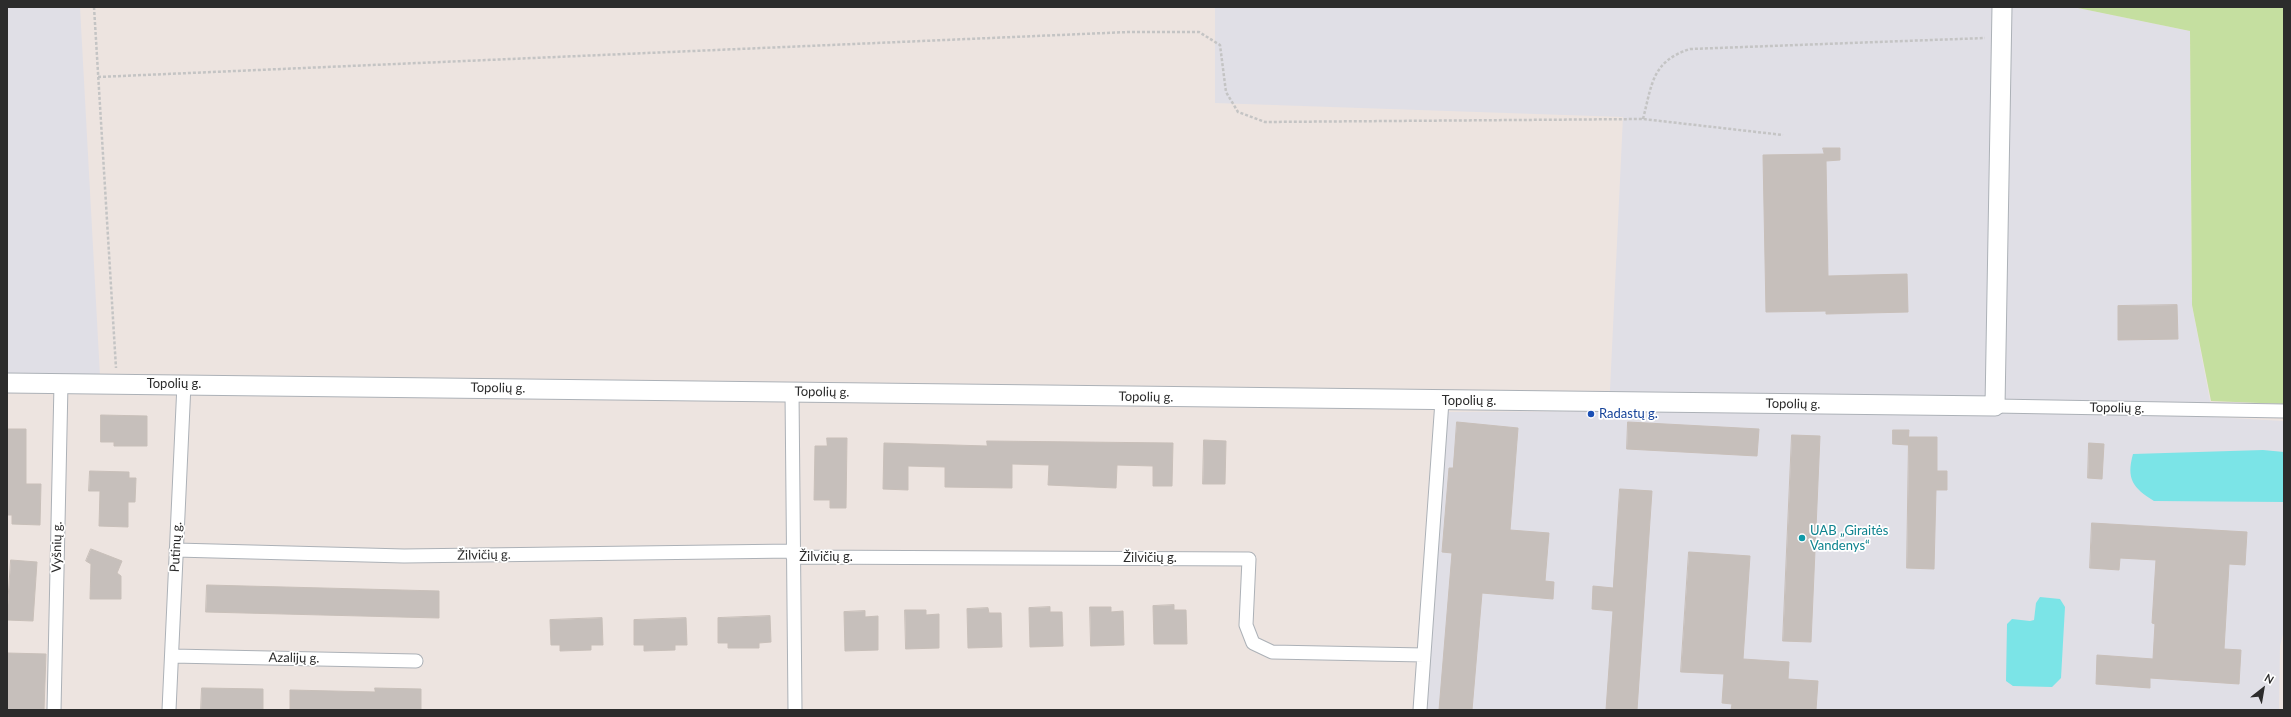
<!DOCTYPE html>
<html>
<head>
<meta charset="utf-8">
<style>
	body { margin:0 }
	#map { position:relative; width:2291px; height:717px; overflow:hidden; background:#ede4e0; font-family:Lato,sans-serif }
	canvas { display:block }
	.frame { position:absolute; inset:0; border:8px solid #2c2c2c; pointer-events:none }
	.north { position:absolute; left:2243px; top:669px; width:40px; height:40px; -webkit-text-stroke:3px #fff; paint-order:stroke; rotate:31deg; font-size:11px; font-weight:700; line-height:16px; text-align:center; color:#2c2c2c }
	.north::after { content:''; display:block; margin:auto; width:14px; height:18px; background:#2c2c2c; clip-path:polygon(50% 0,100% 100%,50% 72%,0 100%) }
</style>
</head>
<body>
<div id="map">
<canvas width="2291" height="717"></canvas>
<div class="frame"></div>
<div class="north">N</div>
</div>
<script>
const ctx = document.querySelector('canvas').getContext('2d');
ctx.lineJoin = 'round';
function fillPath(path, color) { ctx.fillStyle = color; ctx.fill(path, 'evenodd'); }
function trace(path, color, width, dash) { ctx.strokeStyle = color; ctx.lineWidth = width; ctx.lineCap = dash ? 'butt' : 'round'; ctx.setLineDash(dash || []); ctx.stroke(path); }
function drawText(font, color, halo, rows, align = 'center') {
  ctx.font = font + ' Lato,sans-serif'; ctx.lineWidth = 3.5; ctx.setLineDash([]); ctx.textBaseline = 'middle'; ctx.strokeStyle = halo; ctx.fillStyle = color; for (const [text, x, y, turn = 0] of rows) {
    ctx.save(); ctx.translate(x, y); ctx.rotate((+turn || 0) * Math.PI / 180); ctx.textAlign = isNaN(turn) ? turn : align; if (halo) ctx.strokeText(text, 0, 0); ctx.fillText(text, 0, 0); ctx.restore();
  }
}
fillPath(new Path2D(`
	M7,7H80L100,376L7,375Z
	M1215,7H2073L2190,31L2192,305L2213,417L2284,421V630L2280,646L2279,710H1425L1447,412L1609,411L1623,117L1215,103Z`), '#e0dfe6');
fillPath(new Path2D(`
	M2073,7H2284V404L2211,401L2192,305L2190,31Z`), '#c5dfa0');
fillPath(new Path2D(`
	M2263,450L2284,452V502L2154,501C2133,488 2126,479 2133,454Z
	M2040,597L2060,599L2065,607L2061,678L2052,687L2013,686L2006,681L2007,624L2012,619L2030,621L2034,620L2036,603Z`), '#7be4e7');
const building = new Path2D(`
	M1823,148H1840V160L1826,161L1828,276L1907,274L1908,312L1826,314V311L1766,312L1763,155L1824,154Z
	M2177,305L2178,339L2118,340V306Z
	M101,415L147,416V446H114V442H101Z
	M1457,422L1518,428L1510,530L1549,533L1545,581L1554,582L1553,599L1482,593L1472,710H1439L1452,553L1442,552L1449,468H1453Z
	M1628,422L1759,429L1757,456L1627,449Z
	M7,429H26V484H41L40,525L12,524V515H7Z
	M1893,430H1909L1908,445L1893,444Z
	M1792,435L1820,436L1811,642L1783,641Z
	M1909,437H1937V471H1947V490H1936L1934,569L1907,568Z
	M827,438H847L846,508H830V500H814L815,446H827Z
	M1204,440L1226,441L1225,484H1203Z
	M987,441L1173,443L1172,486H1153V466L1117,465L1116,488L1048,485L1049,465L1012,464V488L945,487V467L908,466V490L883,489L884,443L987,446Z
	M2089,443L2104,444L2102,479L2088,478Z
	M90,471L129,472V478H136L135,502H128V527L99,526L100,491H89Z
	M1620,489L1652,491L1637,710H1606L1613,611L1592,609L1593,586L1613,588Z
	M2092,523L2247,532L2245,565L2229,564L2224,649L2241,650L2239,684L2150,678V688L2096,684L2097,655L2153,659L2155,624L2152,623L2156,560L2120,558L2119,570L2090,568Z
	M91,549L122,561L117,573L121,576V599H90L91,564L86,561Z
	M1689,552L1750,556L1743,659L1789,662L1788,679L1818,681L1816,710H1731L1732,704L1722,703L1724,674L1681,672Z
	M11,560L37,562L33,621L7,620Z
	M207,585L439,591V618L206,612Z
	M1174,605V610H1186L1187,644H1154L1153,606Z
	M1050,607V612H1062L1063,646L1030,647L1029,608Z
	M1090,607H1111V612L1123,611L1124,645L1091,646Z
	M988,608L989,613H1001L1002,647L968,648L967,609Z
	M905,610H926V615L939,614V648L906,649Z
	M865,611V617L878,616V650L845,651L844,612Z
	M770,616L771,642L759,643V648H728V643H718V618Z
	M602,618L603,645H591V650L560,651V645H551L550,620Z
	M686,618L687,645H675V650L644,651V645H634V620Z
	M7,653L46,654L44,710H7Z
	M202,688L263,689V710H201Z
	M375,688L421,689V710H290V690L375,692Z`);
fillPath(building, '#c6bfbb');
trace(building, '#c8bfb9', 1);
const street = new Path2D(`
	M792,392L795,710
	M1995,406L2284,411
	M176,550L404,556L793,551
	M793,557L1249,559L1246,625L1253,643L1272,652L1424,655
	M172,656L416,661
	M54,710L61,384
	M169,710L184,384
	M1420,710L1442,401`);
const secondary = new Path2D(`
	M7,383L1995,406L2002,7`);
trace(street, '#acb1b7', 15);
trace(secondary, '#acb1b7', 21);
trace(new Path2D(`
	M94,7L116,368
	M98,77L1128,32H1199L1220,45L1226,92L1238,112L1265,122L1643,119L1783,135
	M1643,119C1652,84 1652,61 1690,49L1985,38`), '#c4c4c4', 2.5, [3, 2]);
trace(street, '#fff', 13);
trace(secondary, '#fff', 19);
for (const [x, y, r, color] of [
	[1591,414,4,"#1a4fb4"],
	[1802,538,4,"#0f9aa8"]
]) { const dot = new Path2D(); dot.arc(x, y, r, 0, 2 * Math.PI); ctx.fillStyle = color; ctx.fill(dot); trace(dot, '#fff', 1.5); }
drawText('13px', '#2c2c2c', '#fff', [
	["Topolių g.",174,384],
	["Topolių g.",498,388,1],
	["Topolių g.",822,392,1],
	["Topolių g.",1146,397,1],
	["Topolių g.",1469,401],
	["Topolių g.",1793,404,1],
	["Topolių g.",2117,408,1],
	["Vyšnių g.",57,547,-89],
	["Putinų g.",176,547,-87],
	["Žilvičių g.",484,555,-1],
	["Žilvičių g.",826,557],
	["Žilvičių g.",1150,558],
	["Azalijų g.",294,658,1]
]);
drawText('13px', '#164399', '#fff', [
	["Radastų g.",1599,414]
], 'left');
drawText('13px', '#0d838f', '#fff', [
	["UAB „Giraitės",1810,531],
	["Vandenys“",1810,546]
], 'left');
</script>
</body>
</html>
